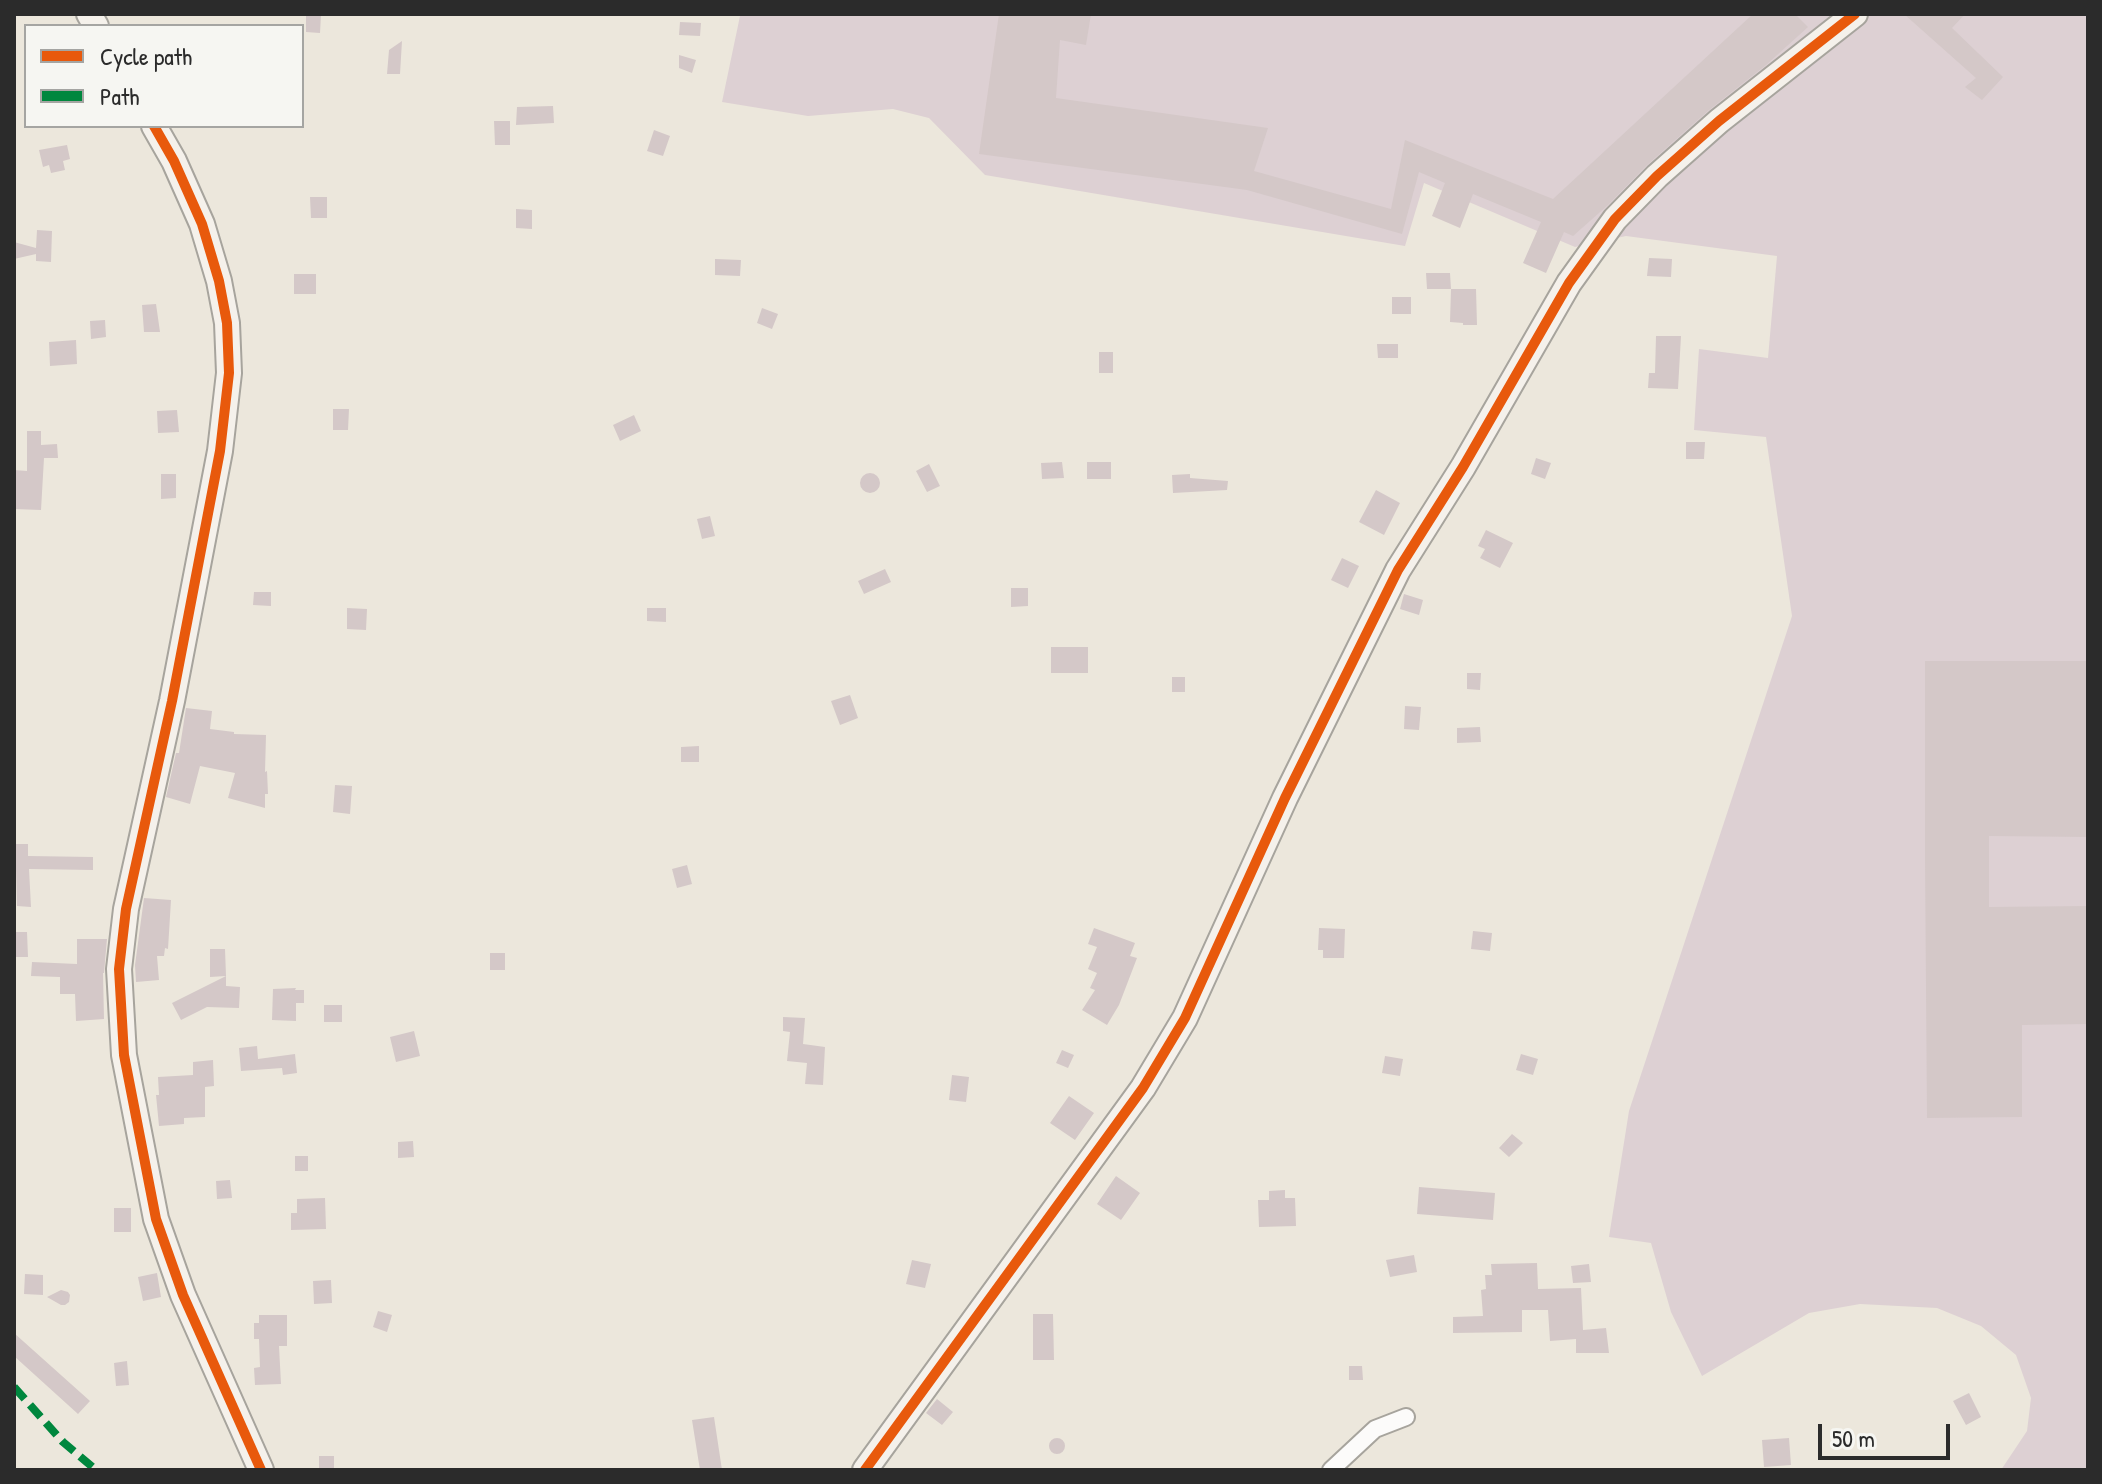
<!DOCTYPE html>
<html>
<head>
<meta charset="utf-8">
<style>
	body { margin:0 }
	#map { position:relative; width:2102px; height:1484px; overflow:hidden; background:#ece7dc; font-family:"Patrick Hand",sans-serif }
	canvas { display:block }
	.frame { position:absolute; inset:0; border:16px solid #2b2b2b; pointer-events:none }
	.legend { position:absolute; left:24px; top:24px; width:280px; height:104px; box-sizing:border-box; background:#f6f6f2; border:2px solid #a5a5a2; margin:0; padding:10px 14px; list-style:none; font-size:24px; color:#2b2b2b }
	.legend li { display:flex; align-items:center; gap:16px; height:40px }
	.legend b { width:40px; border:2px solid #a5a5a2 }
	.scale { position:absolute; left:1818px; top:1424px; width:132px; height:36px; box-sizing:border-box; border:4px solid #2b2b2b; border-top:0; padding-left:10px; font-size:24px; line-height:28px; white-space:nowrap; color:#2b2b2b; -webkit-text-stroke:6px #f6f6f2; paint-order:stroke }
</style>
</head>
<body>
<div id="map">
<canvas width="2102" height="1484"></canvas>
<div class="frame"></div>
<ul class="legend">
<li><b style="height:10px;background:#e8590c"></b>Cycle path</li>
<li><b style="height:10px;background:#00873e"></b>Path</li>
</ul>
<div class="scale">50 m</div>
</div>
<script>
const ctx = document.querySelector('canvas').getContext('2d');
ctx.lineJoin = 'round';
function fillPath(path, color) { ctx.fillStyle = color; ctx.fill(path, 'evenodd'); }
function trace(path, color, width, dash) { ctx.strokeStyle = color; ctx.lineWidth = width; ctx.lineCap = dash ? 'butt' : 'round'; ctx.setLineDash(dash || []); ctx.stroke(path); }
fillPath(new Path2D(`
	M731,14H2088V1470H2001L2027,1431L2031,1398L2016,1355L1981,1326L1937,1308L1860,1304L1809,1313L1702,1376L1671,1312L1651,1243L1609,1237L1629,1111L1792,616L1766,437L1694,430L1699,349L1768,358L1777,256L1626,236L1575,247L1424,183L1405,246L985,175L929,118L893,109L808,116L722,102L740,16Z`), '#ddd0d3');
fillPath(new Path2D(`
	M306,14H321L320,33L306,32Z
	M999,14H1091L1086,45L1060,40L1056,98L1268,128L1254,171L1391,209L1405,140L1553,199L1753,14H1795L1808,27L1766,65L1709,110L1647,165L1608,205L1573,236L1564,232L1546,273L1523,263L1541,222L1473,194L1460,228L1432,216L1445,183L1419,172L1402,234L1247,190L979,154Z
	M1904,14H1965L1952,28L2003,77L1982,100L1965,87L1976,78Z
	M680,22L701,23L700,36L679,35Z
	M402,41L400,74H387L389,50Z
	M679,55L696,60L692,73L679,68Z
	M553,106L554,123L516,125L517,107Z
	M494,121H510V145H495Z
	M654,130L670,136L663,156L647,151Z
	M67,145L70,159L63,161L65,170L51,173L49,165L43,167L39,150Z
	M310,197H327V218H311Z
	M516,209L532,210V229L516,228Z
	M37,230L52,231L51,262L36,261V254L14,259V242L36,248Z
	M1649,258L1672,259L1671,277L1647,276Z
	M715,259L741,260L740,276L715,275Z
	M1426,273H1450L1451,289H1427Z
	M294,274H316V294H294Z
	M1451,289H1476L1477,325H1463V323L1450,322Z
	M1392,297H1411V314H1392Z
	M156,304L160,332H144L142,305Z
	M762,308L778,314L772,329L757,323Z
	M105,320L106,337L91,339L90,321Z
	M1656,336H1681L1678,389L1648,388L1649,373H1655Z
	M76,340L77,364L50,366L49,342Z
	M1377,344H1398V358H1378Z
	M1099,352H1113V373H1099Z
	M333,409H349L348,430H333Z
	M177,410L179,432L158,433L157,411Z
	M634,415L641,431L620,441L613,425Z
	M27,431H41V445L57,444L58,458H44L41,510L14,509V470L27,471Z
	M1686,442H1705L1704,459H1686Z
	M1536,458L1551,463L1545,479L1531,474Z
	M1062,462L1064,478L1042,479L1041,463Z
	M1087,462H1111V479H1087Z
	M929,464L940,486L927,492L916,471Z
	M860 483a10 10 0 1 1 20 0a10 10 0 1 1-20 0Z
	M161,474H176V498L161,499Z
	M1190,474V478L1228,481L1227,490L1173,493L1172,475Z
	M1376,490L1400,503L1384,535L1359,522Z
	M710,516L715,536L702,539L697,519Z
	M1486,530L1513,543L1500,568L1480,558L1485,549L1478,546Z
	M1342,558L1359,566L1348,588L1331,580Z
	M885,569L891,582L864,594L858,581Z
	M1011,588H1028V606L1011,607Z
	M254,592H271V606L253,605Z
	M1404,594L1423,600L1419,615L1400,609Z
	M347,608L367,609L366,630L347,629Z
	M647,608H666V622L647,621Z
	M1051,647H1088V673H1051Z
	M1925,661H2088V837L1989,836V907L2088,906V1024L2022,1025V1117L1927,1118L1925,858Z
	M1467,673H1481L1480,690L1467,689Z
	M1172,677H1185V692H1172Z
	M850,695L858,718L840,725L831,701Z
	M1405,706L1421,707L1419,730L1404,729Z
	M186,708L212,711L210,729L234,732V734L266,735L265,772L267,771L268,794H265V808L228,798L235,773L200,766L190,804L166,797L176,753H179Z
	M1480,727L1481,742L1457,743V728Z
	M699,746V762H681V747Z
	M335,785L352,786L350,814L333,812Z
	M15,844H28V856L93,857V870L29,869L31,907L17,906L16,869H14Z
	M687,865L692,884L677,888L672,869Z
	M144,898L171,900L168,949L165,948L164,956H157L159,980L136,982L135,965Z
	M1094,928L1135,943L1130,956L1137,958L1119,1005L1107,1025L1082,1010L1095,990L1090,988L1097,973L1088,969L1097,947L1088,944Z
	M1319,928L1345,929L1344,958H1323V950H1318Z
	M1473,931L1492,933L1490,951L1471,949Z
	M14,932H27L28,957H14Z
	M77,939H107L104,973H103L104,1019L76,1021L75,994H60V977L31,976L32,962L77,964Z
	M210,949H225L226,976L210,977Z
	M490,953H505V970H490Z
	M226,976V986L240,987L239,1008L207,1007L181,1020L172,1003Z
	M296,988L295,990H304V1003H296V1021L272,1020L273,989Z
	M324,1005H342V1022H324Z
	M783,1017L805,1018L803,1044L825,1047L823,1085L805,1084L807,1063L787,1061L790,1032L783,1031Z
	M414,1031L420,1056L396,1062L390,1037Z
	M257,1046L258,1059L295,1054L297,1073L283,1075L282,1068L241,1071L239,1048Z
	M1062,1050L1074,1055L1068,1068L1056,1063Z
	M1521,1054L1538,1059L1533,1075L1516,1070Z
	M1385,1056L1403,1059L1400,1076L1382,1073Z
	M213,1060L214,1086L205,1087V1117L184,1118V1124L159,1126L156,1095H159L158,1077L193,1075V1062Z
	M952,1075L969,1077L966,1102L949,1100Z
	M1069,1096L1094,1113L1075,1140L1050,1123Z
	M1512,1134L1523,1143L1509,1157L1499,1148Z
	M413,1141L414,1157L398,1158V1142Z
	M295,1156H308V1171H295Z
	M1116,1176L1140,1193L1121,1220L1097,1204Z
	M230,1180L232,1198L217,1199L216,1181Z
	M1419,1187L1495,1193L1493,1220L1417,1214Z
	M1285,1190V1198H1295L1296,1226L1259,1227L1258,1200H1269V1191Z
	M325,1198L326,1229L291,1230V1213H297V1199Z
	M114,1208H131V1232H114Z
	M1414,1255L1417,1272L1390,1277L1386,1260Z
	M912,1260L931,1264L925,1288L906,1284Z
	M1537,1263L1538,1289L1581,1288L1583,1330L1606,1328L1609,1353H1576V1339L1550,1341L1548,1310H1522V1332L1453,1333V1317L1483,1316L1481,1290L1486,1289L1485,1275H1492L1491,1264Z
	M1589,1264L1591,1282L1573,1283L1571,1266Z
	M157,1273L161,1297L143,1301L138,1277Z
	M25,1274L43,1275V1295L24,1294Z
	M331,1280L332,1303L314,1304L313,1281Z
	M61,1290L68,1292L70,1295L69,1302L65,1305H61L47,1297Z
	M378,1311L392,1315L387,1332L373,1327Z
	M1033,1314H1053L1054,1360H1033Z
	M259,1315H287V1346H279L281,1384L255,1385L254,1368L260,1367L259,1339H254V1323H259Z
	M14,1333L90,1401L78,1414L14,1356Z
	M127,1361L129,1385L116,1386L114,1363Z
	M1349,1366H1362L1363,1380H1349Z
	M1969,1393L1981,1417L1966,1425L1953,1401Z
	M937,1399L953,1412L942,1425L926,1413Z
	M714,1417L722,1470H700L692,1420Z
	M1789,1438L1791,1465L1764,1467L1762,1440Z
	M1049 1446a8 8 0 1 1 16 0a8 8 0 1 1-16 0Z
	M319,1456H334V1470H319Z`), '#d4c8c8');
const street = new Path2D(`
	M1331,1470L1375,1429L1406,1417`);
const secondary = new Path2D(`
	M89,14L96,26
	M154,126L174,161L202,224L219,281L227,323L229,373L220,451L172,701L126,909L119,969L124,1055L156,1219L183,1295L261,1470
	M865,1470L1143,1088L1185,1018L1285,798L1398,570L1463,467L1569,283L1615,219L1657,176L1719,121L1855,14`);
trace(street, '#a7a49d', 20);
trace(secondary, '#a7a49d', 28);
trace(street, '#fcfbfa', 16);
trace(secondary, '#f5f1eb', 24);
trace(new Path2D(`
	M14,1387L63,1442L96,1470`), '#00873e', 8, [16, 8]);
trace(new Path2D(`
	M154,126L174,161L202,224L219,281L227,323L229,373L220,451L172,701L126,909L119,969L124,1055L156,1219L183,1295L261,1470
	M865,1470L1143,1088L1185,1018L1285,798L1398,570L1463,467L1569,283L1615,219L1657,176L1719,121L1855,14`), '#e8590c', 10);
</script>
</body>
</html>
